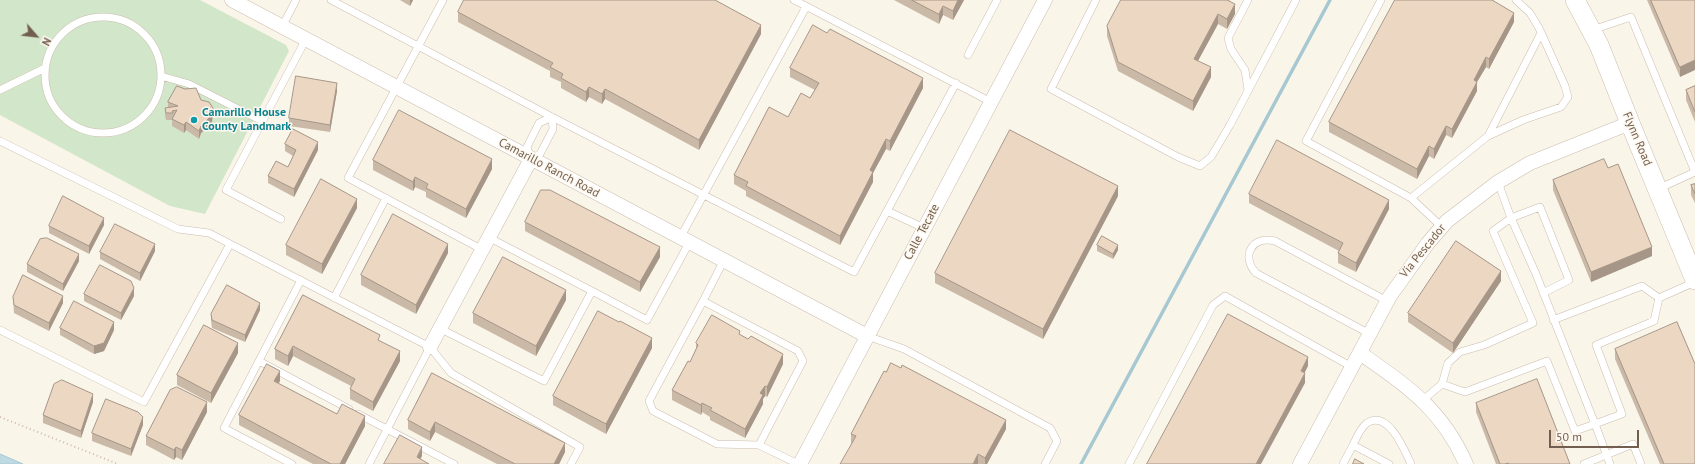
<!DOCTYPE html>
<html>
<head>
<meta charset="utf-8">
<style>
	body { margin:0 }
	#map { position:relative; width:1695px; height:464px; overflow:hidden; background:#faf5e9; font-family:"PT Sans",sans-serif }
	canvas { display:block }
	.north { position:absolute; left:16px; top:16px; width:40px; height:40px; -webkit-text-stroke:3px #fdf8ef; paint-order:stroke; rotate:118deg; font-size:11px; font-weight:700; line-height:16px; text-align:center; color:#725e4f }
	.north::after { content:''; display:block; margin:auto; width:14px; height:18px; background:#725e4f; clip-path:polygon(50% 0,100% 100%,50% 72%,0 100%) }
	.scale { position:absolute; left:1549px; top:430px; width:90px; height:18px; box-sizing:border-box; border:2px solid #725e4f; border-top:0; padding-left:5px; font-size:12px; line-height:14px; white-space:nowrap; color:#725e4f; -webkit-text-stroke:3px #fdf8ef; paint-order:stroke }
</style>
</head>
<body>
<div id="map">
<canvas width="1695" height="464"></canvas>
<div class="north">N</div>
<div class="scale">50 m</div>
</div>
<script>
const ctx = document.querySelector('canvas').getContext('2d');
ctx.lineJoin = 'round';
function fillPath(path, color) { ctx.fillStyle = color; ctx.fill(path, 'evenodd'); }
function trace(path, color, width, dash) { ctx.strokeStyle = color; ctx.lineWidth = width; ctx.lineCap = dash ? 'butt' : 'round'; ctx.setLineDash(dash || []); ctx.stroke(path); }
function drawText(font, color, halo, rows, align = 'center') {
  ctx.font = font + ' "PT Sans",sans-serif'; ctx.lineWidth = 3; ctx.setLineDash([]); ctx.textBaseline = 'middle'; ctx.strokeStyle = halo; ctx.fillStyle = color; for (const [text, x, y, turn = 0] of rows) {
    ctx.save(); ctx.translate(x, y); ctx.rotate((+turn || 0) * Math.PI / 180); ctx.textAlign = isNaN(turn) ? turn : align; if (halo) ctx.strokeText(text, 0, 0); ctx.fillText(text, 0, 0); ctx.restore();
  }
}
fillPath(new Path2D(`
	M0,0H200L286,45L289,51L205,214L170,206L0,115Z`), '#d2e6c9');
const water = new Path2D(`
	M0,454L23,464H0Z`);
fillPath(water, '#bfdae2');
trace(water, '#a7c8d2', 1);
trace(new Path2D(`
	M1081,464L1330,0`), '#a7c8d2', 3.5);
const service = new Path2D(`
	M331,0L552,117L854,272L887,211L924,228
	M443,0L348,178L481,249
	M794,0L991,102
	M1096,0L1051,89L1178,157L1200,166L1211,157L1230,125L1296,0
	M1381,0L1306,141L1411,198L1488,136L1523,120L1561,107L1568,97L1565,86L1539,28L1530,13L1516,0
	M45 75a58 58 0 1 1 116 0a58 58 0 1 1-116 0Z
	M282,27L296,0
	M1592,30L1631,17L1695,172L1658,189
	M968,55L997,0
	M161,76L189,84L262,121
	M0,90L45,68
	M1248,90L1245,70L1231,49L1228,38L1248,0
	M552,117L553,129L540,154L531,159L527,147L539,123Z
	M1488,136L1541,33
	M0,141L178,229L209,233L430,347L451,373L580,447L571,464
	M1498,182L1511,218L1540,207L1569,280L1543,293
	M1411,198L1442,227
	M887,211L956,83
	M281,219L226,190L306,39
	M680,238L806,7
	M592,291L647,320L689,243
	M334,298L386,198
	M703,301L724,260
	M1553,320L1642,286L1659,298L1695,282
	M439,328L544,381L592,291L488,237
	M0,330L144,402L230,244
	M1370,334L1256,273C1241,257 1251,235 1275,241L1387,301
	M867,336L904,349L1050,428L1057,441L1045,464
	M259,361L349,409
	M1442,384L1448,363L1460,352L1484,345L1533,323L1493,231L1511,218L1536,274L1595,424L1622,414L1596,345L1654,321L1659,298
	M1423,400L1442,384L1465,392L1547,361L1575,431L1595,424L1610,464
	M358,414L454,464
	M759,445L803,361L798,351L703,301L649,401L653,411L717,444L759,445L798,464
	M1353,445C1357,437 1360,428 1367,423C1388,409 1405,451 1411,464
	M292,464L224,428L301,280
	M369,464L430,347
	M1129,464L1213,305L1225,296L1352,367
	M1343,464L1353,445L1389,464
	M1584,464L1633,444L1641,464`);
const minor = new Path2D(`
	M232,0L867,336
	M430,347L531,159
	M1360,353C1407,386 1442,409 1466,464
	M800,464L1045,0
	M1300,464L1390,296L1428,243L1447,221L1498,182L1530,163L1630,123`);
const secondary = new Path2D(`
	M1575,0L1599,45L1630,123L1695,280`);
trace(service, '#cbbdb0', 8);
trace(minor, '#cbbdb0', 15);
trace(secondary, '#cdbeae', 20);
trace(new Path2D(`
	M0,417L118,464`), '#d1baa7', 2, [1, 3]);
trace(service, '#fff', 7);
trace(minor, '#fff', 14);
trace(secondary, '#fff', 19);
fillPath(new Path2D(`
	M400,0H413L410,6Z
	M894,0H964L953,20L943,15L939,24Z
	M1230,0L1229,1L1235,14L1227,29L1218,24L1198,61L1211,77L1193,111L1118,71L1107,36V26Z
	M1494,0V2L1514,22L1489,69L1486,67L1477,82V91L1452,138L1446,135L1434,159L1429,156L1417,179L1329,132V122Z
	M1647,0H1695L1680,77Z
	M458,12L761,34L699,150L605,99L602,104L589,97L586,102L561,88V82L550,77V71L458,22Z
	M790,68L923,88L890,151L886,149L873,173V182L840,245L746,196V191L734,184V175L788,117L810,98L815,90L790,77Z
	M1695,86V122L1686,100V90Z
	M337,91L330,132L289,126V118Z
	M201,100L213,116L212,122L201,133L199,139L186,130L184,133L172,126V120H166L165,115V108H168V102Z
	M285,144L318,150L294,197L268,183V176L288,167L293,156L285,151Z
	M373,160L492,169L466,218L426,197V192L415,187L413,191L373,170Z
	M1608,168L1652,256L1591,282L1553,190V180Z
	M1695,184V203L1691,195V185Z
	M1249,194L1389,209L1356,272L1338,263V253L1339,251L1249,203Z
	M1118,196L1043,339L935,283V273Z
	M357,208L322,274L286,255V245Z
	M525,222L660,257L640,292L525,231Z
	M104,225L89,254L49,233V226Z
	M1097,245L1118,250L1113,259L1097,251Z
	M155,251L140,281L100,259V252Z
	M448,253L416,314L361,285V275Z
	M79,261L63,291L27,272V264Z
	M1501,281L1453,353L1408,322V313Z
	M84,294L134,296L121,320L84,301Z
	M303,295L380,341L400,361L373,411L350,399V389L351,386L293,356L288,366L275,359V349Z
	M13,297L63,303L49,331L14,313Z
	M566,300L536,356L473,323V313Z
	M260,310L245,342L212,328L211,321V314Z
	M619,322L652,348L606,434L553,405V396Z
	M60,328L114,330L104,351L94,354L60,335Z
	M740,335L783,364L767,397L765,396L763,399V404L745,438L710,420V417L702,412L701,415L672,400V390L690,362L696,350V343Z
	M1615,349L1695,464H1660L1615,359Z
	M238,353L211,403L177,385V375Z
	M432,373L565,452L559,464H497L435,432L430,441L408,429V420Z
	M280,381L278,384L337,414L365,426L345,464H313L239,425V415Z
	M93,402L81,438L43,423V415Z
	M1476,403L1570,464H1496L1476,412Z
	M207,412L182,460L176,457L174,460L146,445V436Z
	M143,425L131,456L92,441V433Z
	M1006,429L987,464H979L851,444V434Z`), '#cbb9a8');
fillPath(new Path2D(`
	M410,0H413L410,6Z
	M958,0H964L953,20V11Z
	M1235,4V14L1227,29V19Z
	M943,6V15L939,24V14Z
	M1514,13V22L1489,69V59Z
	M1218,14V24L1194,68V59Z
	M761,25V34L699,150V140Z
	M1486,57V67L1477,82V91L1452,138V129L1474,80Z
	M1695,60V70L1680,77V67Z
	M1211,67V77L1193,111V101Z
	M923,78V88L890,151V141Z
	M337,83V91L330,132V125Z
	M589,87V97L586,102V92Z
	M605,89V99L602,104V94Z
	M213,108L212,122L201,133L199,139V131L201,126Z
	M186,122V130L184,133V125Z
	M1446,126V135L1434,159V149Z
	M886,139V149L873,173V182L840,245V236L870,170Z
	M318,142V150L294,197V189Z
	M1429,146V156L1417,179V169Z
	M492,159V169L466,218V209Z
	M415,177V187L413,191V182Z
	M1118,186V196L1043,339V329Z
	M357,199V208L322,274V264Z
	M1389,200V209L1356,272V263Z
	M104,218V225L89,254V246Z
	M155,244V251L140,281V273Z
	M448,244V253L416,314V305Z
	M1118,245V250L1113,259V254Z
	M660,247V257L640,292V282Z
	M1652,247V256L1591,282V272Z
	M79,254V261L63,291V284Z
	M1501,271V281L1453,353V343Z
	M134,288V296L121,320V313Z
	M566,290V300L536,356V346Z
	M63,296V303L49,331V323Z
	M260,303V310L245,342V335Z
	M114,322V330L104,351L94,354V346Z
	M652,338V348L606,434V424Z
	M238,343V353L211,403V393Z
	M293,346V356L288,366V356Z
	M400,351V361L373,411V402Z
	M783,354V364L767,397V387Z
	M1308,357V366L1301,380V371Z
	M280,371V381L274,391V381Z
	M1305,373V383L1261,464H1256Z
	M765,386V396L763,399V404L745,438V429L760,393Z
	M93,394V402L81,438V431Z
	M207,402V412L182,460V450Z
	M702,403V412L701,415V405Z
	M365,416V426L345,464H340Z
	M143,417V425L131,456V449Z
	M1006,420V429L987,464H985V458Z
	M435,422V432L430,441V432Z
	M565,443V452L559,464H554Z
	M176,447V457L174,460V450Z
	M422,447V456L418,464L417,457Z
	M978,454V464H973Z`), '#a59688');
const building = new Path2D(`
	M464,0H715L761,25L699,140L605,89L602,94L589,87L586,92L561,78L563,74L550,67L553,63L458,12Z
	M912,0H958L953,11L943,6L939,14Z
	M1121,0H1227L1235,4L1227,19L1218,14L1194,59L1211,67L1193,101L1118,62L1107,26Z
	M1395,0H1492L1514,13L1489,59L1486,57L1474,80L1477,82L1452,129L1446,126L1434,149L1429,146L1417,169L1329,122Z
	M1651,0H1695V60L1680,67Z
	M813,25L827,33L830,29L923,78L890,141L886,139L870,170L873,172L840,236L746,186L748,182L734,175L769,107L788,117L801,93L810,98L819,83L790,68Z
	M296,76L337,83L330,125L289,118Z
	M177,86L185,89L196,88L201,100L209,102L213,108L212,115L201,126L199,131L186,122L184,125L172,119L177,110L172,111L173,113H166L165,108L178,106L168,102Z
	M1695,86V112L1686,90Z
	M399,110L492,159L466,209L426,188L428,184L415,177L413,182L373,160Z
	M293,129L318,142L294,189L268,176L276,161L288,167L296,150L285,144Z
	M1010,130L1118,186L1043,329L935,273Z
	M1277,140L1389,200L1356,263L1338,253L1343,243L1249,194Z
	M1604,159L1608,168L1618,164L1652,247L1591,272L1553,180Z
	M321,179L357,199L322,264L286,245Z
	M1695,184V194L1691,185Z
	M541,190H550L660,247L640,282L525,222Z
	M63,196L104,218L89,246L49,226Z
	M393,214L448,244L416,305L361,275Z
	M115,224L155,244L140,273L100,252Z
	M1102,236L1118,245L1113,254L1097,245Z
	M47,238L79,254L63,284L27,264L40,239Z
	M1456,241L1501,271L1453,343L1408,313Z
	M503,257L566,290L536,346L473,313Z
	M100,265L131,281L134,288L121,313L84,294Z
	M23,275L63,296L49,323L14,305L13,297Z
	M227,285L260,303L245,335L212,320L211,314Z
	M303,295L380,335L378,340L400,351L373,402L350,389L355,379L293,346L288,356L275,349Z
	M74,301L114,322L104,343L94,346L60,328Z
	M598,311L619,322L620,321L652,338L606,424L553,396Z
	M1228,314L1308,357L1301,371L1305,373L1256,464H1147Z
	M712,315L740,331L739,334L748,339L751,336L783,354L767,387L765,386L760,393L763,395L745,429L710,410L712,408L702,403L701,405L672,390L688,361L690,362L698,345L696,343Z
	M1677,322L1695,364V464H1664L1615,349Z
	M204,325L238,343L211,393L177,375Z
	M891,363L901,368L902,365L1006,420L985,458L978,454L973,464H840L856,436L851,434L884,371L886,372Z
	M267,364L280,371L274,381L337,414L342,404L365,416L340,464H331L239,415Z
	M432,373L565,443L554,464H515L435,422L430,432L408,420Z
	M1537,379L1570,464H1509L1508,463L1505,464H1500L1476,403Z
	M62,380L93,394L81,431L43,415L54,384Z
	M177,387L207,402L182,450L176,447L174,450L146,436L170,390Z
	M106,399L138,412L143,417L131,449L92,433Z
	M400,435L422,447L417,457L429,464H384Z
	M1355,459L1364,464H1353Z`);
fillPath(building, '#ecd7c3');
trace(building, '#a59688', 1);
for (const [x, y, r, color] of [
	[194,120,4,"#0f9aa8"]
]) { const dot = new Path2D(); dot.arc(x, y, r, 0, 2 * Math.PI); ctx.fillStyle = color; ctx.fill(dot); trace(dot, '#fdf8ef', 1.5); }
drawText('bold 12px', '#0d838f', '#fdf8ef', [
	["Camarillo House",202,113],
	["County Landmark",202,127]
], 'left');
drawText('12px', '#725e4f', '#fdf8ef', [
	["Flynn Road",1637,139,67],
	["Camarillo Ranch Road",549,168,28],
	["Calle Tecate",922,232,-62],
	["Via Pescador",1423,251,-51]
]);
</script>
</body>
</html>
